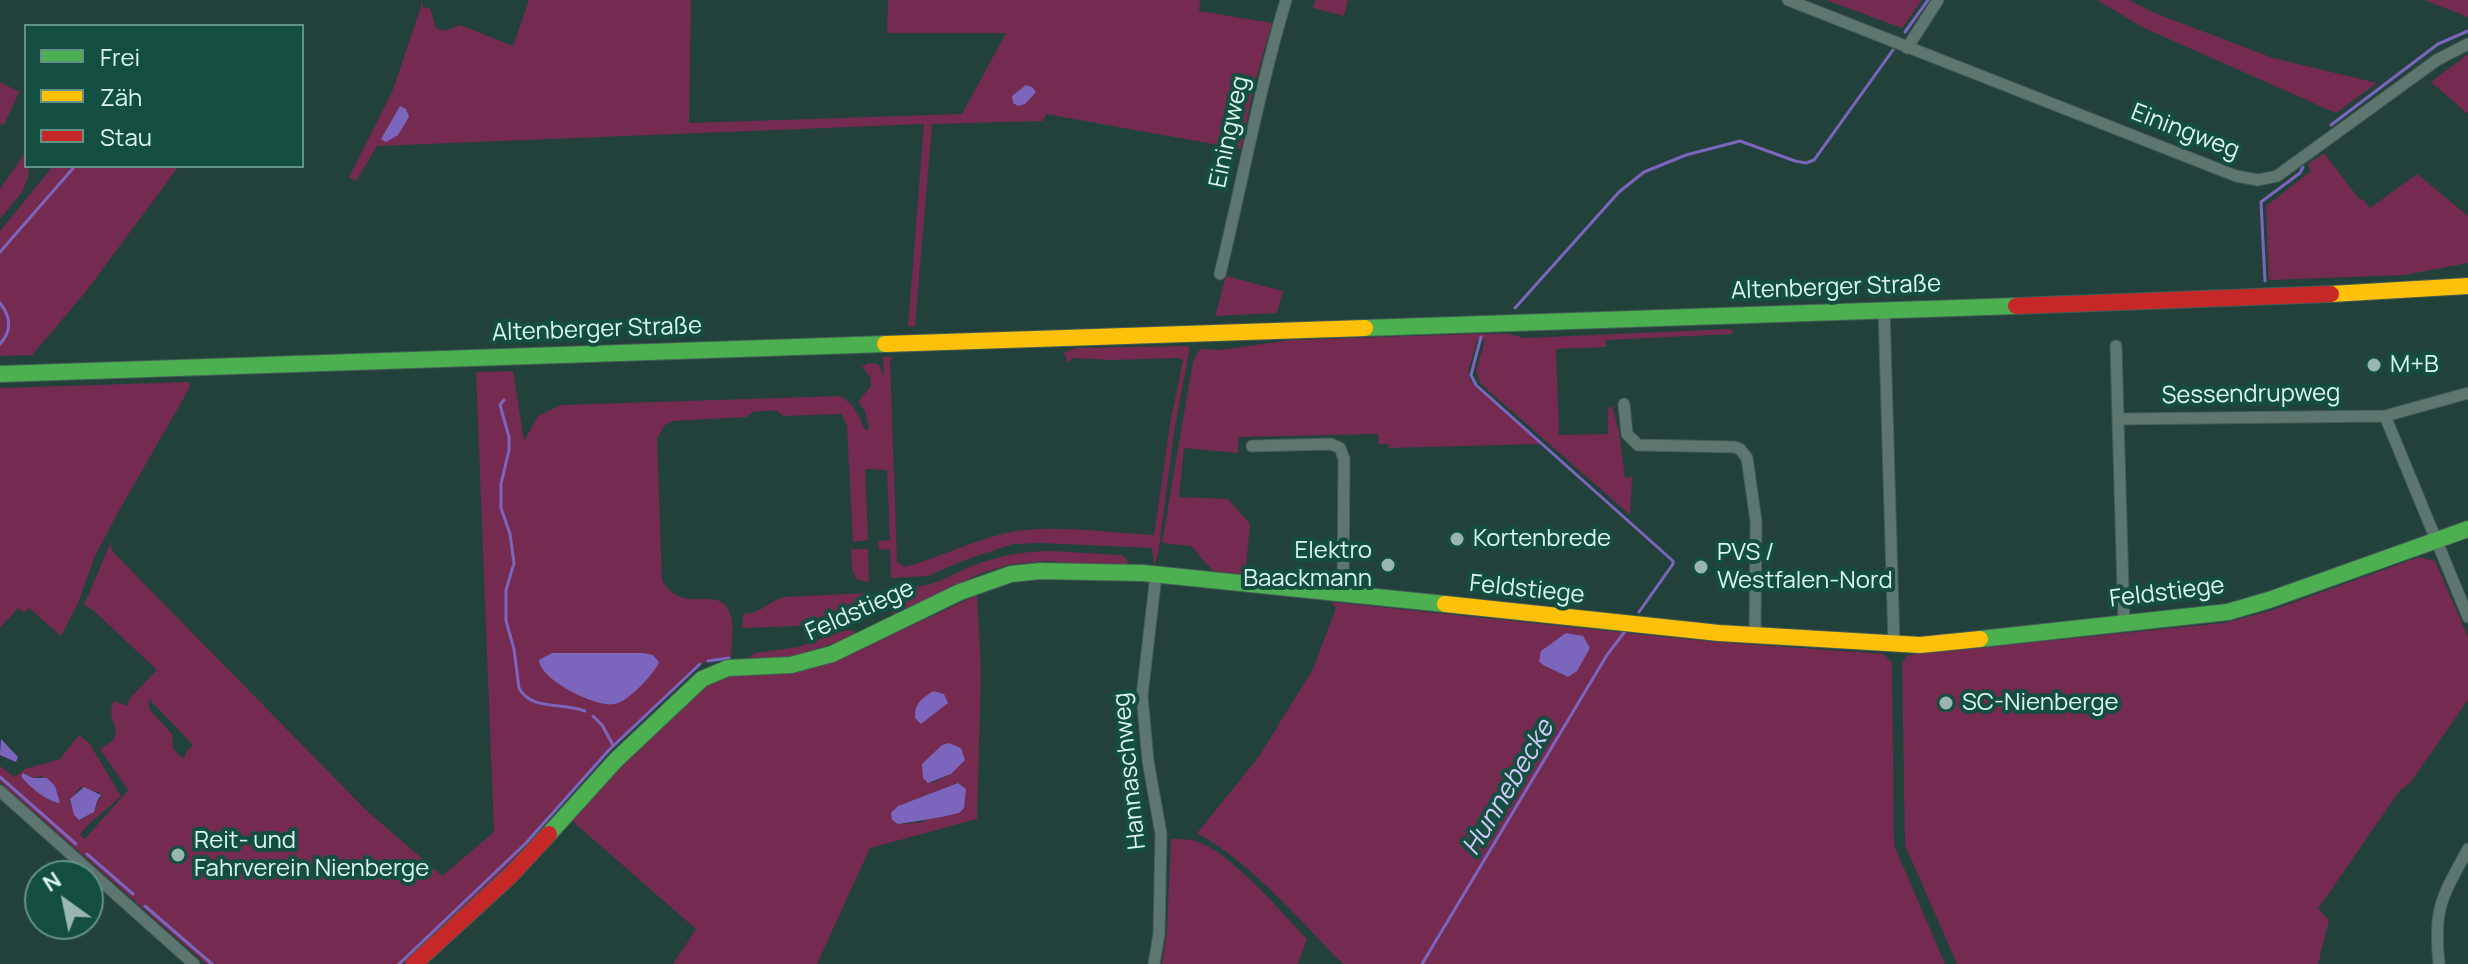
<!DOCTYPE html>
<html>
<head>
<meta charset="utf-8">
<style>
	body { margin:0 }
	#map { position:relative; width:2468px; height:964px; overflow:hidden; background:#21413a; font-family:Manrope,sans-serif }
	canvas { display:block }
	.legend { position:absolute; left:24px; top:24px; width:280px; height:144px; box-sizing:border-box; background:#144e41; border:2px solid #639186; margin:0; padding:10px 14px; list-style:none; font-size:24px; color:#daf6ed }
	.legend li { display:flex; align-items:center; gap:16px; height:40px }
	.legend b { width:40px; border:2px solid #639186 }
	.north { position:absolute; left:24px; top:860px; width:80px; height:80px; box-sizing:border-box; background:#144e41; border:2px solid #639186; border-radius:50%; rotate:327deg; font-size:22px; font-weight:700; line-height:32px; text-align:center; color:#daf6ed }
	.north::after { content:''; display:block; margin:auto; width:28px; height:36px; background:#99b7ae; clip-path:polygon(50% 0,100% 100%,50% 72%,0 100%) }
</style>
</head>
<body>
<div id="map">
<canvas width="2468" height="964"></canvas>
<ul class="legend">
<li><b style="height:10px;background:#4caf50"></b>Frei</li>
<li><b style="height:10px;background:#ffc107"></b>Zäh</li>
<li><b style="height:10px;background:#c62828"></b>Stau</li>
</ul>
<div class="north">N</div>
</div>
<script>
const ctx = document.querySelector('canvas').getContext('2d');
ctx.lineJoin = 'round';
function fillPath(path, color) { ctx.fillStyle = color; ctx.fill(path, 'evenodd'); }
function trace(path, color, width, dash) { ctx.strokeStyle = color; ctx.lineWidth = width; ctx.lineCap = dash ? 'butt' : 'round'; ctx.setLineDash(dash || []); ctx.stroke(path); }
function drawText(font, color, halo, rows, align = 'center') {
  ctx.font = font + ' Manrope,sans-serif'; ctx.lineWidth = 8; ctx.setLineDash([]); ctx.textBaseline = 'middle'; ctx.strokeStyle = halo; ctx.fillStyle = color; for (const [text, x, y, turn = 0] of rows) {
    ctx.save(); ctx.translate(x, y); ctx.rotate((+turn || 0) * Math.PI / 180); ctx.textAlign = isNaN(turn) ? turn : align; if (halo) ctx.strokeText(text, 0, 0); ctx.fillText(text, 0, 0); ctx.restore();
  }
}
fillPath(new Path2D(`
	M529,0H691L689,123L962,114L1006,33H887L888,0H1200L1199,11L1272,23L1254,86L1241,149L1046,114L1043,121L932,124L915,326L908,327L924,124L377,146L356,181L349,177L392,92L423,1V8H430L436,28L445,31L460,25L513,46Z
	M1315,0H1348L1344,16L1313,8Z
	M1826,0H1922L1902,28Z
	M2097,0H2129L2152,12L2273,58L2377,83L2336,113L2144,28Z
	M2424,0H2468V17Z
	M2468,54V114L2431,82Z
	M0,82L19,92L4,125L0,124Z
	M26,151V166H29L28,178L22,192L0,219V189Z
	M2324,153L2360,200L2363,199L2370,208L2417,174L2468,216V263L2404,275L2269,280L2266,206L2311,171L2308,164Z
	M53,166H179L84,294L32,355L0,356V231Z
	M1226,276L1283,291L1277,313L1215,316Z
	M1732,329L1733,334L1606,340V347L1556,349L1559,435L1608,434V408L1612,406L1619,432L1625,478L1632,477L1630,515L1481,384L1476,371L1485,340H1477L1468,372L1471,382L1541,444L1389,448L1388,444H1379L1378,434L1238,437V453L1184,448L1179,497L1228,499L1250,524L1245,575L1213,571L1191,546L1162,543L1193,361L1200,349L1220,350L1291,340L1473,334H1509L1524,338Z
	M1188,346L1190,347L1174,432L1158,555L1154,565L1152,548L1040,543L1013,544L962,561L928,576L891,578L890,549L879,550L878,541L890,540L887,470L865,469L868,540L853,542L847,425L841,414L783,416L776,410L752,412L747,417L673,421L665,425L657,438L662,581C667,588 672,594 681,597C697,604 723,590 730,614C735,626 731,645 731,658H718L698,665L609,750L491,885L403,964H206L0,782V766L14,777L25,769L60,759L79,735L89,743L121,796C107,810 91,819 80,835L85,839L128,790L100,749C104,746 109,744 112,741C124,729 104,719 114,701L127,706L130,698L157,670L93,610L84,605L111,542V548L115,554L367,811L442,876L494,832L476,372L513,371L524,441L538,416L561,405L840,396C855,405 859,415 865,430L869,429L865,411L858,402L871,386L870,377L862,367L868,363L878,364L884,376L883,357H893L890,361L897,562L904,567C940,558 974,539 1011,532C1052,524 1111,533 1154,535L1170,424L1183,360L1177,358L1113,360L1072,358L1068,364L1064,352L1077,348ZM149,699L193,745L186,752L184,759L173,749L172,734L149,709ZM25,773L33,778L42,776L50,801L30,784ZM81,787L100,793L101,798L97,801L94,812L81,820L69,801Z
	M189,382L190,387L116,516L95,556L78,603L61,636L29,608L24,613L18,608L0,628V388Z
	M851,549H868L869,582L857,580L852,569Z
	M1052,551L1121,555L1127,559L1128,567L1047,561L1011,564L979,574L893,618L892,608L912,587C936,586 950,575 972,566C998,556 1024,551 1052,551Z
	M2419,557L2435,561L2468,637V700L2410,783L2400,790L2318,909L2329,920L2318,964H1957L1905,845L1902,663L1908,655L2224,623L2270,611Z
	M870,593V609L855,624L742,628L743,614C760,614 769,601 784,597Z
	M977,595L981,670L977,819L870,848L817,964H673L696,929L571,820L648,738L705,684L720,677L788,673L836,661ZM949,743L964,760L951,774L932,783L924,774L922,764L942,745ZM958,783L961,784L923,822L903,824L898,806Z
	M1331,602L1704,641L1884,654L1892,663L1894,845L1945,964H1343C1298,919 1254,865 1197,833L1258,758L1313,669L1336,608ZM1583,636L1568,677L1543,665Z
	M846,630L854,631L857,636L787,658L748,659L755,653L798,647Z
	M1171,839C1179,839 1188,839 1195,841C1230,851 1282,913 1307,939L1298,964H1162L1167,931Z`), '#742b4f');
fillPath(new Path2D(`
	M1026,85L1032,87L1036,92L1025,104L1018,106L1013,103L1012,96Z
	M400,106L406,109L409,117L398,135L386,142L381,139Z
	M1566,633L1583,636L1590,648L1577,671L1568,677L1543,665L1539,661L1541,651Z
	M643,653L653,655L659,662C654,674 628,702 615,704C596,708 540,680 539,660L552,653Z
	M933,691L944,694L948,703L921,724L915,718C914,704 921,699 933,691Z
	M1,739L18,757L16,762L0,755Z
	M949,743L961,748L965,760L951,774L928,783L923,778L922,764L942,745Z
	M23,773L33,778H47L55,786L60,803C48,802 29,787 21,776Z
	M958,783L966,789L964,808L959,813C938,818 919,821 898,824L892,820L891,813L898,806Z
	M84,787L101,795L97,801L94,812L79,820L74,815L70,799Z`), '#7c65bd');
trace(new Path2D(`
	M1905,32L1928,0
	M2331,125L2438,44L2468,31
	M0,252L75,166
	M2265,281L2261,202L2300,173L2303,167
	M0,303C11,317 12,331 0,344
	M1515,308L1619,192L1644,172L1686,155L1740,141L1795,161L1806,163L1814,160L1893,50
	M1481,337L1471,375L1476,385L1673,561V564L1639,612
	M504,400L500,405L509,437V450L501,484V508L510,534L514,563L506,590V621L514,649L519,688C531,711 563,702 585,711
	M708,661L729,658
	M593,716L602,725L613,745
	M0,777L76,844
	M87,854L133,894
	M145,906L212,964
	M399,964L526,843L609,750L700,664
	M1422,964L1607,655L1626,630`), '#7c65bd', 3);
const street = new Path2D(`
	M1788,0L2236,176L2258,180L2277,176L2437,60L2468,44
	M1907,48L1938,0
	M1220,274C1242,183 1259,90 1286,0
	M1884,310L1894,643
	M2116,346L2118,419L2385,416
	M2468,393L2385,416L2468,617
	M1624,404L1627,434L1638,445L1734,447L1740,449L1747,458L1756,521L1755,634
	M2118,419L2124,623
	M1252,446L1331,444L1340,448L1344,459L1343,595
	M0,791L194,964
	M1154,964L1159,934L1161,834L1148,761L1142,696L1156,575
	M2439,964C2433,908 2442,897 2468,849`);
const fast = new Path2D(`
	M1365,328L2016,306
	M0,374L885,344
	M1980,639L2228,612L2269,600L2468,529
	M549,834L616,760L702,679L728,668L791,665L832,654L960,592L1011,574L1040,571L1143,573L1445,604`);
const slow = new Path2D(`
	M2331,294L2468,286
	M885,344L1365,328
	M1445,604L1719,633L1920,645L1980,639`);
const jam = new Path2D(`
	M2016,306L2331,294
	M414,964L511,875L549,834`);
trace(street, '#435c56', 13);
trace(fast, '#435c56', 18);
trace(slow, '#435c56', 18);
trace(jam, '#435c56', 18);
trace(street, '#5e7670', 11);
trace(fast, '#4caf50', 16);
trace(slow, '#ffc107', 16);
trace(jam, '#c62828', 16);
for (const [x, y, r, color] of [
	[2374,365,8,"#99b7ae"],
	[1457,539,8,"#99b7ae"],
	[1388,565,8,"#99b7ae"],
	[1701,567,8,"#99b7ae"],
	[1946,703,8,"#99b7ae"],
	[178,855,8,"#99b7ae"]
]) { const dot = new Path2D(); dot.arc(x, y, r, 0, 2 * Math.PI); ctx.fillStyle = color; ctx.fill(dot); trace(dot, '#144e41', 3); }
drawText('24px', '#daf6ed', '#144e41', [
	["Einingweg",1230,132,-78],
	["Einingweg",2185,132,21],
	["Altenberger Straße",1836,288,-2],
	["Altenberger Straße",597,330,-2],
	["Sessendrupweg",2251,395,-1],
	["Feldstiege",1527,590,6],
	["Feldstiege",2167,593,-7],
	["Feldstiege",860,611,-24],
	["Hannaschweg",1130,771,-96]
]);
drawText('24px', '#daf6ed', '#144e41', [
	["M+B",2390,365],
	["Kortenbrede",1473,539],
	["Elektro",1372,551,"right"],
	["Baackmann",1372,579,"right"],
	["PVS /",1717,553],
	["Westfalen-Nord",1717,581],
	["SC-Nienberge",1962,703],
	["Reit- und",194,841],
	["Fahrverein Nienberge",194,869]
], 'left');
drawText('italic 26px', '#d5cafc', '#144e41', [
	["Hunnebecke",1509,788,-59]
]);
</script>
</body>
</html>
